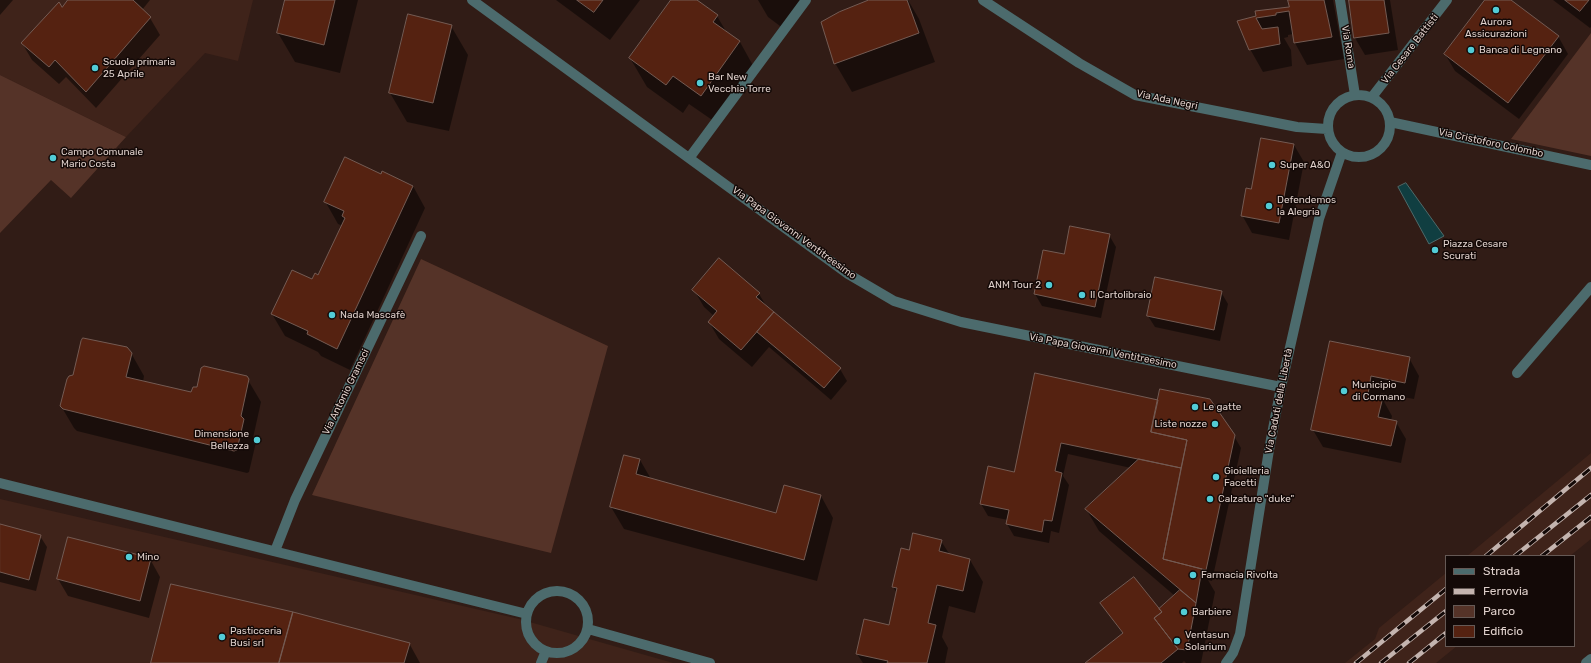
<!DOCTYPE html>
<html>
<head>
<meta charset="utf-8">
<style>
	body { margin:0 }
	#map { position:relative; width:1591px; height:663px; overflow:hidden; background:#311c16; font-family:Rubik,sans-serif }
	canvas { display:block }
	.legend { position:absolute; left:1445px; top:555px; width:130px; height:92px; box-sizing:border-box; background:#130907; border:1px solid #655955; margin:0; padding:5px 7px; list-style:none; font-size:12px; color:#dfd0cb }
	.legend li { display:flex; align-items:center; gap:8px; height:20px }
	.legend b { width:20px; border:1px solid #655955 }
</style>
</head>
<body>
<div id="map">
<canvas width="1591" height="663"></canvas>
<ul class="legend">
<li><b style="height:5px;background:#4c6b6d"></b>Strada</li>
<li><b style="height:5px;background:#c4b4af"></b>Ferrovia</li>
<li><b style="height:11px;background:#553328"></b>Parco</li>
<li><b style="height:11px;background:#521"></b>Edificio</li>
</ul>
</div>
<script>
const ctx = document.querySelector('canvas').getContext('2d');
ctx.lineJoin = 'round';
function fillPath(path, color) { ctx.fillStyle = color; ctx.fill(path, 'evenodd'); }
function trace(path, color, width, dash) { ctx.strokeStyle = color; ctx.lineWidth = width; ctx.lineCap = dash ? 'butt' : 'round'; ctx.setLineDash(dash || []); ctx.stroke(path); }
function drawText(font, color, halo, rows, align = 'center') {
  ctx.font = font + ' Rubik,sans-serif'; ctx.lineWidth = 3; ctx.setLineDash([]); ctx.textBaseline = 'middle'; ctx.strokeStyle = halo; ctx.fillStyle = color; for (const [text, x, y, turn = 0] of rows) {
    ctx.save(); ctx.translate(x, y); ctx.rotate((+turn || 0) * Math.PI / 180); ctx.textAlign = isNaN(turn) ? turn : align; if (halo) ctx.strokeText(text, 0, 0); ctx.fillText(text, 0, 0); ctx.restore();
  }
}
fillPath(new Path2D(`
	M0,0H253L238,61L205,53L126,137L0,75Z
	M1591,453V539L1570,556H1467Z
	M0,499L519,619L673,663H0Z
	M1446,573V646H1457L1436,663H1345L1375,639L1379,628Z`), '#3f231a');
fillPath(new Path2D(`
	M1591,33V156L1511,139Z
	M0,75L126,137L71,198L51,180L0,233Z
	M421,259L608,346L551,553L312,495Z`), '#553328');
const water = new Path2D(`
	M1406,183L1444,236L1429,244L1398,187Z`);
fillPath(water, '#103e41');
trace(water, '#4e6a6a', 1);
fillPath(new Path2D(`
	M0,0H13L0,15Z
	M70,0H150L142,10L150,18L160,35L96,108L66,77L59,84L32,60L22,43Z
	M286,0H358L340,73L295,62L278,33Z
	M556,0H640L610,40Z
	M672,0H695L717,16L727,33L740,42L756,71L718,124L689,104L683,113L647,87L630,58Z
	M758,0H811L788,32L768,17Z
	M872,0H908L919,19L935,62L852,92L835,63Z
	M1289,0H1333L1344,59L1307,65L1295,43L1293,34L1288,35V37L1284,38L1291,50L1292,66L1263,72L1250,49L1238,21L1290,7Z
	M1350,0H1390L1398,50L1365,55L1355,38Z
	M1486,0H1510L1558,36L1568,54L1519,119L1455,71L1445,54Z
	M1553,0H1591V27L1590,28Z
	M451,26L468,55L449,131L407,122L390,93Z
	M1261,139L1294,145L1304,162L1289,240L1252,233L1242,215L1252,190Z
	M382,175L413,186L425,208L350,370L321,356L318,352L285,336L272,314L319,277L343,226L338,224L325,201Z
	M1109,235L1116,247L1101,318L1042,306L1035,294L1065,255Z
	M694,290L759,294L767,307L840,369L847,381L831,400L769,347L752,367L719,339L709,322L714,316L704,307Z
	M1221,292L1228,304L1220,341L1155,327L1148,316Z
	M1331,342L1409,358L1419,376L1414,399L1381,393L1380,398H1382L1392,416L1391,421L1396,422L1406,439L1401,463L1323,447L1313,430Z
	M131,353L144,376L143,382L191,394L248,380L261,402L253,438L256,442L249,472L247,473L77,431L74,428L61,406Z
	M1036,374L1234,436L1241,448L1212,581L1208,580L1215,592L1201,663H1186L1184,661L1182,663H1086L1123,634L1101,604L1159,610L1175,596L1099,531L1086,509L1131,468L1068,454L1063,476L1069,485L1059,533L1051,531L1049,543L1014,536L1007,524L1008,520L988,516L981,504L1015,473Z
	M640,460L651,479L777,514L784,487L821,496L833,518L817,581L624,529L611,507Z
	M0,525L40,536L47,547L36,591L0,582Z
	M941,541L950,555L970,560L983,582L975,613L949,606L942,637L948,648L945,663H863L857,654L889,626L897,593L893,587L910,551Z
	M150,559L160,577L149,618L68,596L58,579Z
	M409,643L420,663H152Z`), '#0007');
const building = new Path2D(`
	M68,0H133L151,17L86,92L55,60L49,67L21,43L59,2L62,7Z
	M285,0H335L324,45L277,33Z
	M577,0H603L594,12Z
	M671,0H697L718,15L713,22L740,41L701,96L673,76L666,85L629,58Z
	M869,0H907L919,33L834,64L821,22L839,12Z
	M1288,0H1324L1332,37L1294,43L1289,11L1276,13V15L1256,18L1262,29L1278,27L1280,44L1249,50L1237,21L1256,16L1255,11L1289,7Z
	M1349,0H1384L1389,33L1354,38Z
	M1485,0H1511L1559,36L1508,103L1444,54Z
	M1565,0H1589L1580,11Z
	M408,14L452,25L433,103L389,93Z
	M1261,138L1294,144L1279,223L1241,216L1246,188L1251,189Z
	M345,157L381,174L382,171L413,186L337,349L307,334L308,331L271,314L292,270L312,279L315,273L318,275L345,218L342,216L344,211L324,202Z
	M1070,226L1110,234L1095,307L1034,294L1043,250L1064,254Z
	M719,258L760,293L756,297L774,312L741,350L708,322L717,311L692,290Z
	M1155,277L1222,291L1214,330L1147,316Z
	M774,312L841,368L824,388L757,332Z
	M83,338L127,347L132,353L126,377L191,392L193,387H197L201,368L204,366L247,376L249,379L241,416L244,419L237,450L234,451L63,409L60,406L67,379L69,376L73,375L81,341Z
	M1330,341L1410,357L1405,383L1371,376L1368,394L1383,397L1378,417L1397,421L1391,446L1311,430Z
	M1035,373L1158,400L1151,432L1187,440L1181,468L1061,443L1055,471L1062,473L1052,521L1044,520L1042,532L1006,524L1009,510L980,504L988,466L1014,472Z
	M1160,389L1210,399L1235,435L1206,570L1163,559L1187,440L1151,432Z
	M624,455L640,459L636,474L776,513L784,485L821,495L804,560L610,507Z
	M1139,459L1181,468L1163,559L1202,569L1196,603L1085,509Z
	M0,524L41,535L29,580L0,572Z
	M913,533L942,540L939,551L970,559L963,591L937,585L928,623L936,625L927,663H887L888,661L856,654L864,619L889,625L897,588L892,587L901,548L909,550Z
	M68,537L151,558L140,601L57,579Z
	M1134,577L1162,612L1154,618L1178,649L1161,663H1085L1123,633L1100,603Z
	M171,584L293,612L279,663H151Z
	M1180,590L1196,603L1187,650L1178,649L1154,618L1162,612L1159,609Z
	M293,612L410,643L404,663H279Z`);
fillPath(building, '#521');
trace(building, '#745b53', 1);
trace(new Path2D(`
	M472,0L848,274L894,301L961,322L1281,387
	M983,0L1079,63L1135,95L1297,127L1327,129
	M1340,0L1355,95
	M1328 126a31 31 0 1 1 62 0a31 31 0 1 1-62 0Z
	M1372,97L1447,0
	M1390,122L1591,165
	M690,157L806,0
	M1517,373L1591,287
	M0,483L527,614
	M275,551L295,500L421,236
	M526 622a31 31 0 1 1 62 0a31 31 0 1 1-62 0Z
	M588,629L710,663
	M541,663L546,651
	M1226,663L1233,653L1240,634L1269,450L1281,387L1319,219L1342,152
	M1586,663L1591,659`), '#4c6b6d', 10);
const rail = new Path2D(`
	M1486,556L1591,468
	M1515,556L1591,495
	M1542,556L1591,517
	M1356,663L1446,589
	M1381,663L1446,611
	M1409,663L1446,633`);
trace(rail, '#c4b4af', 4.5);
trace(rail, '#130907', 3, [9]);
for (const [x, y, r, color] of [
	[1496,10,4,"#52ccd6"],
	[1471,50,4,"#52ccd6"],
	[95,68,4,"#52ccd6"],
	[700,83,4,"#52ccd6"],
	[53,158,4,"#52ccd6"],
	[1272,165,4,"#52ccd6"],
	[1269,206,4,"#52ccd6"],
	[1435,250,4,"#52ccd6"],
	[1049,285,4,"#52ccd6"],
	[1082,295,4,"#52ccd6"],
	[332,315,4,"#52ccd6"],
	[1344,391,4,"#52ccd6"],
	[1195,407,4,"#52ccd6"],
	[1215,424,4,"#52ccd6"],
	[257,440,4,"#52ccd6"],
	[1216,477,4,"#52ccd6"],
	[1210,499,4,"#52ccd6"],
	[129,557,4,"#52ccd6"],
	[1193,575,4,"#52ccd6"],
	[1184,612,4,"#52ccd6"],
	[222,637,4,"#52ccd6"],
	[1177,641,4,"#52ccd6"]
]) { const dot = new Path2D(); dot.arc(x, y, r, 0, 2 * Math.PI); ctx.fillStyle = color; ctx.fill(dot); trace(dot, '#130907', 1.5); }
drawText('10px', '#dfd0cb', '#130907', [
	["Aurora",1496,22,"center"],
	["Assicurazioni",1496,34,"center"],
	["Banca di Legnano",1479,50],
	["Scuola primaria",103,62],
	["25 Aprile",103,74],
	["Bar New",708,77],
	["Vecchia Torre",708,89],
	["Campo Comunale",61,152],
	["Mario Costa",61,164],
	["Super A&O",1280,165],
	["Defendemos",1277,200],
	["la Alegria",1277,212],
	["Piazza Cesare",1443,244],
	["Scurati",1443,256],
	["ANM Tour 2",1041,285,"right"],
	["Il Cartolibraio",1090,295],
	["Nada Mascafè",340,315],
	["Municipio",1352,385],
	["di Cormano",1352,397],
	["Le gatte",1203,407],
	["Liste nozze",1207,424,"right"],
	["Dimensione",249,434,"right"],
	["Bellezza",249,446,"right"],
	["Gioielleria",1224,471],
	["Facetti",1224,483],
	["Calzature \"duke\"",1218,499],
	["Mino",137,557],
	["Farmacia Rivolta",1201,575],
	["Barbiere",1192,612],
	["Pasticceria",230,631],
	["Busi srl",230,643],
	["Ventasun",1185,635],
	["Solarium",1185,647]
], 'left');
drawText('10px', '#dfd0cb', '#130907', [
	["Via Roma",1348,47,81],
	["Via Cesare Battisti",1410,49,-52],
	["Via Ada Negri",1167,100,12],
	["Via Cristoforo Colombo",1491,143,12],
	["Via Papa Giovanni Ventitreesimo",794,233,36],
	["Via Papa Giovanni Ventitreesimo",1103,351,11],
	["Via Antonio Gramsci",346,392,-64],
	["Via Caduti della Libertà",1279,401,-79]
]);
</script>
</body>
</html>
